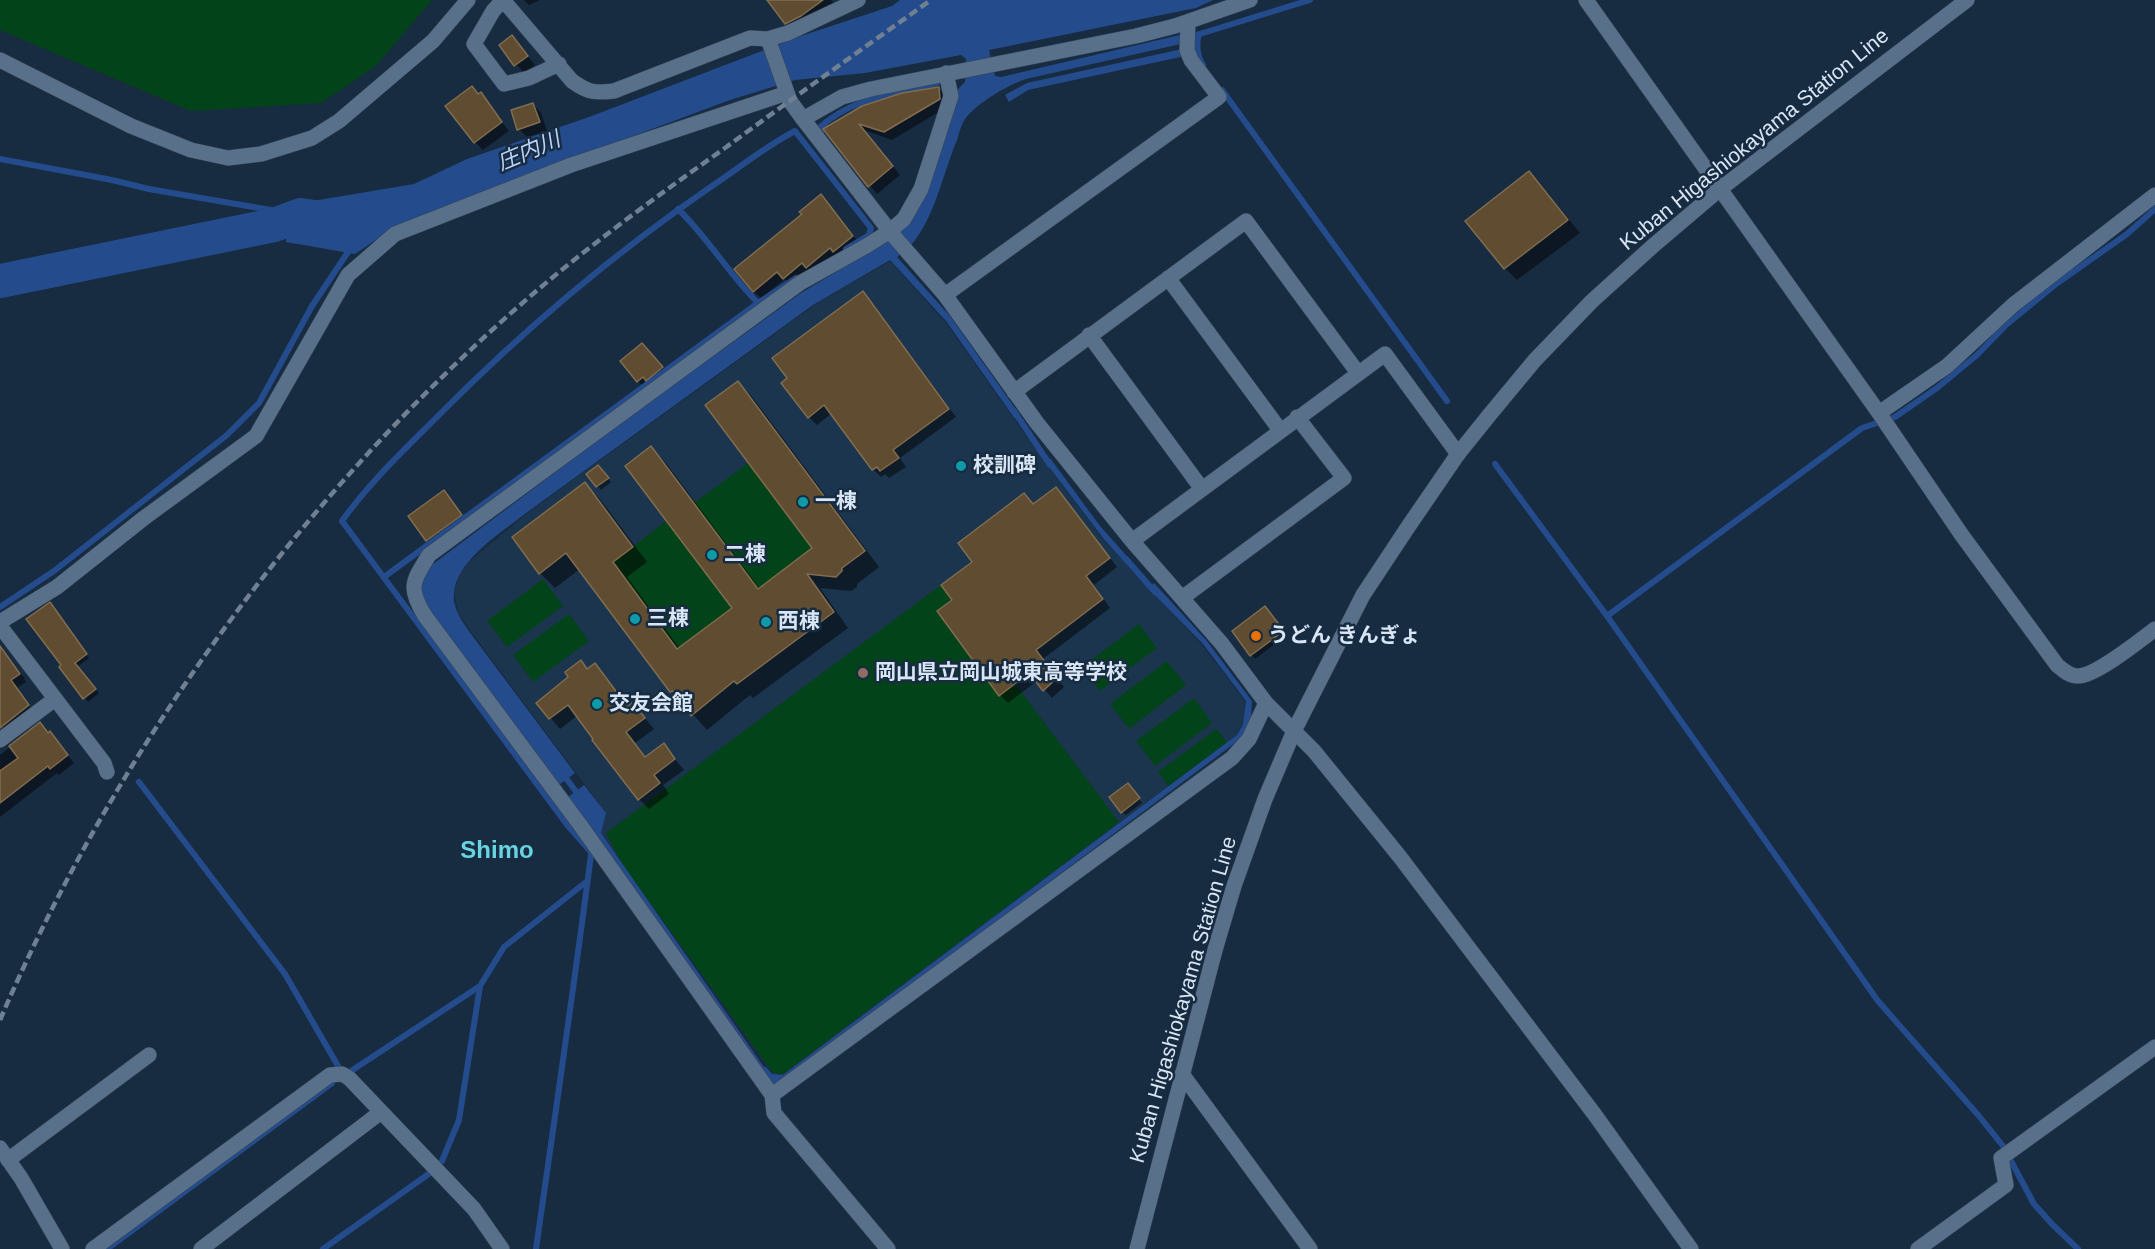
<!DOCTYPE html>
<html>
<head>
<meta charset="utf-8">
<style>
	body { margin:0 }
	canvas { display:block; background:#172b41 }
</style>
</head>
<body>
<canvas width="2155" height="1249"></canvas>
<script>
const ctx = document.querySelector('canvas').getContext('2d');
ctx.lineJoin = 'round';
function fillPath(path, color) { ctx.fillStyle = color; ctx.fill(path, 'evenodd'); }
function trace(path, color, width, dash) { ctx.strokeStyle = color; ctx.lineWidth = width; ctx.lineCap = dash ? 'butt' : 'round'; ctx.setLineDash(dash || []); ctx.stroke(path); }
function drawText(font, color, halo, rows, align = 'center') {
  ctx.font = font + ' Arial,"Noto Sans JP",sans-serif'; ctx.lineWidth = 5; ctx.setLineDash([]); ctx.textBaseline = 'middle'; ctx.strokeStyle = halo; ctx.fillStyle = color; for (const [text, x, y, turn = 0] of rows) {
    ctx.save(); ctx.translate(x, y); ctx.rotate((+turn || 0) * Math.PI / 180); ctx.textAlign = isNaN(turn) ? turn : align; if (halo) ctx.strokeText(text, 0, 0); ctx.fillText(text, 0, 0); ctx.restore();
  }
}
fillPath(new Path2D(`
	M890,261L945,322L1044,461L1102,538L1202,645L1245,701L1244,715L1242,724L1235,737L783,1075L773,1074L601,833L606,813L469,629L458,612L454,591L461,572L469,562L530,511L816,304Z`), '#1b354f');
fillPath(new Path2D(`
	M0,0H432L376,66L321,103L191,111L0,30Z
	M748,463L819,557L796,561L758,589L694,503Z
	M666,521L732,608L693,670L613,562Z
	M543,579L563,606L507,647L487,621Z
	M941,585L1119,822L783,1074L773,1073L622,864L606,833Z
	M569,614L589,641L533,682L513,655Z
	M1139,624L1157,648L1100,691L1082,667Z
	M1167,661L1186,685L1129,729L1110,704Z
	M1194,698L1212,723L1155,766L1136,741Z
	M1216,729L1227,742L1168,786L1158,772Z`), '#034319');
fillPath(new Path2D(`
	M900,0H1213L1196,8L989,50L995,76L1001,77L1184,34L1185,43L1026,79C1008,85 977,103 965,119C961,125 959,134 957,140C942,175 931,237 897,257L950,316L1020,415L1015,419L946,321L890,260L813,305L526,513C500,534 446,566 455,605C457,614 463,622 468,630L575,773L559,785L422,602L420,587L425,570L617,426L801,293L884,243L902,228L955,92L965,82L966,59L961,55L865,73L795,80L730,100L518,179L392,229L355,254L286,242L289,205L414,184L467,159L589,117L801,36L892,6Z
	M1182,49L1185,56L1028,90L1009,102L1005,95L1027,83Z
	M1050,458L1100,526L1133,563L1128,566L1103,538L1046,463Z
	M1154,583L1207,641L1252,701L1251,717L1243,737L778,1085L771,1083L603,844L596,855L579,837L585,819L568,797L584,785L606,813L601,833L764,1067H766L772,1074L783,1075L1237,735L1243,724L1246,701L1203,644L1148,588Z`), '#244b8b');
fillPath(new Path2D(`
	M524,0H540L529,5Z
	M769,0H831L835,5L794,30Z
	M512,37L535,65L524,73L501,46Z
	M939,89L947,97V107L892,140L864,130L900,175L877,194L826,130Z
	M480,94L509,131L483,150L475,142Z
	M533,104L541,113L547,131L527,137L519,129Z
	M1529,173L1541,185L1580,233L1517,280L1505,268Z
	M821,196L860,244L791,285L785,279L761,298L754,291L804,215Z
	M863,293L871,301L956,417L900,458L906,467L889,478L885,474L881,477L873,469L832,413L817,425L809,417L789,379Z
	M649,352L669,375L645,388L638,381Z
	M738,382L753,398L879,567L857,584V587L851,591L820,588L848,628L753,698L750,695L707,730L672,691L580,569L555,588L540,573L585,484L600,499L647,562L627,577L680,649L734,609L651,448L666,463L760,589L814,549Z
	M602,470L611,482L601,490L588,474Z
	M1056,489L1117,567L1094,585L1110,608L1043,659L1064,687L1052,698L1037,681L1008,703L1000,695L954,600L974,562L1024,495L1034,505Z
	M448,496L464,519L431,544L410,516Z
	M54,608L89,658L77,667L99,693L88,702L61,667L63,665Z
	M1269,611L1287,635L1255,659L1234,632Z
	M0,657H6L23,676L26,682L17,688L35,715L9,734L0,724Z
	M595,665L629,707L633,704L654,729L635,743L647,758L663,745L684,770L663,785L669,794L649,809L639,799L578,715L560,729L538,703Z
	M40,724L57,741L74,763L59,775L57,773L0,817V755Z
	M1132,789L1142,803L1126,815L1122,812Z`), '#0007');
trace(new Path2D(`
	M1199,34C1196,44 1197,56 1203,65
	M1190,37L1310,0
	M1222,90L1447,401
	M821,132L818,129C850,98 896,93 937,83
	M0,159L112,180L149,189L294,214
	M678,209C708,238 729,274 758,303
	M1014,411L1050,465
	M1495,464L1607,616L1878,1001L1979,1116L2003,1146L2034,1204L2052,1224L2078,1249
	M1126,559L1155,592
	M384,577L758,303L796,278
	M0,607L54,571L227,435L259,403L312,306L352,246
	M1607,616L1862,428L1895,417L1937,388L1977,355L2006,325L2056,284L2127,234L2155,209
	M563,774L580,797
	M139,782L285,974L338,1066L340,1074
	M591,852L568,826L342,521C369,483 404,450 437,417C522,331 613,254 712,186C739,168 766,146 795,131L871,228L869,235L846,249
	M345,1075L480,986L504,947L586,882
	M442,1161L459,1120L480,986
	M107,1249L332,1083
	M323,1249L430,1173
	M536,1249C555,1115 575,981 592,847`), '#244b8b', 6);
trace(new Path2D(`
	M0,281L274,225L301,215L335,220`), '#244b8b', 34);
const building = new Path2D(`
	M767,0H823L801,16L785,24Z
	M512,35L528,56L514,66L499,45Z
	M472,86L478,94L481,92L502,122L474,143L445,106Z
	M939,87L940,99L884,132L859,124L893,166L868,187L823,129L862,106L902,93Z
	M533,103L540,122L517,130L511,110Z
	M1529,171L1568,220L1504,269L1465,221Z
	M821,194L853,236L833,252L830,248L806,268L802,263L783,279L777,272L753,292L734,269L802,214L799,212Z
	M863,291L949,409L893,450L899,458L880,471L877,467L872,470L824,405L808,418L781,383L787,378L772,358Z
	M642,343L663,367L646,381L643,377L637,382L620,361Z
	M738,381L865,551L842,568V571L836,577L807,574L834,612L737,684L734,681L691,716L673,691L670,692L566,553L539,574L512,537L585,482L633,547L613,562L677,649L732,608L625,466L651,446L758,589L812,548L705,405Z
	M598,465L609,478L596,487L586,474Z
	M1056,487L1110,558L1086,576L1103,599L1036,650L1057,678L1043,691L1029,673L999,696L937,611L952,600L941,585L972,562L958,543L1024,493L1033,504Z
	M444,490L462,515L426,541L408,516Z
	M50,602L87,654L75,663L96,689L83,699L59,667L61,665L26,619Z
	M1265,606L1284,631L1250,656L1232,631Z
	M0,646L20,674L11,680L29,705L0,728Z
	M581,660L587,669L595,663L627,706L633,702L645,718L626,732L645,757L664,743L675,759L654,775L660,783L638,800L592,740L593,739L568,705L549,719L536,703L568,677L565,672Z
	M40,722L48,733L50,731L68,755L50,769L48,766L0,803V771L18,758L9,746Z
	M1128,783L1140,798L1121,813L1109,797Z`);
fillPath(building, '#604d31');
trace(building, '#806c4f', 1.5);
const minor = new Path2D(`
	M503,0L572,81C589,93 594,93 614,91L750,38L768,39L790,101L803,119L892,234L945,295L1037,423L1132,541L1222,644L1266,703L1314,751L1400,857L1595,1115L1691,1249
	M503,0L493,11L474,44L504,84L529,78L559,64
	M1586,0L1879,413L1961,534L2057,665C2063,670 2069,676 2078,676C2096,676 2139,641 2155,629
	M768,39L788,33L858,0
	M0,60L131,126L191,150L228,158L261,154L312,138L339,121L433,41L468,0
	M803,119L842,97L871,89L1136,36L1175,26L1250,0
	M1168,278L1280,430
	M945,295L1219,97L1191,60L1187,50L1188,22
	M1089,335L1202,489
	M1014,392L1246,221L1358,373
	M1879,413L1947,366L2013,305L2155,195
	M1132,541L1385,354L1458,454
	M1182,598L1344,478L1297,417
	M0,622L57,587L144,518L256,436L348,275L395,234L571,165L787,93
	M0,626L104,763L107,772
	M0,740L55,699
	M1182,1074L1310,1249
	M772,1095L1232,758L1249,739L1266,703
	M0,1148L21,1178L62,1249
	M8,1160L149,1055
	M93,1249L330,1075L342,1074L349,1078L474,1209L502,1249
	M201,1249L381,1112
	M888,1249L774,1113L772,1095L581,826L425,616C407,587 413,581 429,555L800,283L868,245L890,231L904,219L921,189L951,96L946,73
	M1918,1249L2006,1185L2001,1158L2155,1047`);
const secondary = new Path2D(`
	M1137,1249L1215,950L1234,886L1265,799L1294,731L1363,595L1408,527L1458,454L1491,413L1535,360L1592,301L1654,245L1720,189L1967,0`);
trace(minor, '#354558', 16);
trace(secondary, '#354558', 16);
trace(minor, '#59708a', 15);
trace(secondary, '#59708a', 15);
trace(new Path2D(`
	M0,1020C118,745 306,488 534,293C595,241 660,194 725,148C793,98 862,49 931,0`), '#708093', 4.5, [9, 4.5]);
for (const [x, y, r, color] of [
	[961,466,6,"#0f9aa8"],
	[803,502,6,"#0f9aa8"],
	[712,555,6,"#0f9aa8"],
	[635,619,6,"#0f9aa8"],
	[766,622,6,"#0f9aa8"],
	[1256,636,6,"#e8710a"],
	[863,673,6,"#8d6e63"],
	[597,704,6,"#0f9aa8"]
]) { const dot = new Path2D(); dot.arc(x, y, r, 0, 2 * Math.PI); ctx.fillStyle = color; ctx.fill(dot); trace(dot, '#172b41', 2); }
drawText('21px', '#d8e5f4', '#172b41', [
	["Kuban Higashiokayama Station Line",1755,140,-39],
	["Kuban Higashiokayama Station Line",1184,1000,-74]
]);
drawText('bold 21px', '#d8e5f4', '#172b41', [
	["校訓碑",973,466],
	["一棟",815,502],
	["二棟",724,555],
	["三棟",647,619],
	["西棟",778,622],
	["うどん きんぎょ",1268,636],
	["岡山県立岡山城東高等学校",875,673],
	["交友会館",609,704]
], 'left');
drawText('italic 22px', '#bcd3f9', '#172b41', [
	["庄内川",529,152,-23]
]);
drawText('bold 24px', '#68d3e1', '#172b41', [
	["Shimo",497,851]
]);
</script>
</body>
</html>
